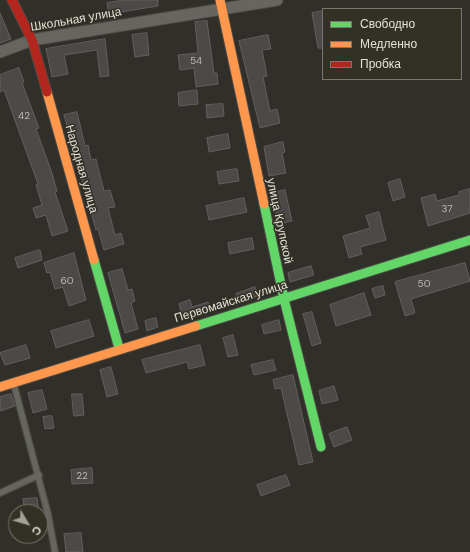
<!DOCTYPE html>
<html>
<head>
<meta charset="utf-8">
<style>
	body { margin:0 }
	#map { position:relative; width:470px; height:552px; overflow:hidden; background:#302f29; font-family:"DM Sans",sans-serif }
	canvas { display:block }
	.legend { position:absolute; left:322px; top:8px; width:140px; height:72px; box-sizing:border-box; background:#333026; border:1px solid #79766e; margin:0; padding:5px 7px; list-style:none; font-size:12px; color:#e2e0d9 }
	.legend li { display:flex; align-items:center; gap:8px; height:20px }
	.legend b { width:20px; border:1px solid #79766e }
	.north { position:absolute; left:8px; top:504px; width:40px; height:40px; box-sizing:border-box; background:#333026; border:1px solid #79766e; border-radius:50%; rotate:128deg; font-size:11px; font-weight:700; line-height:16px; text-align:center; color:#e2e0d9 }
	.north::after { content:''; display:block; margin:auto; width:14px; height:18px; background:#a4a29b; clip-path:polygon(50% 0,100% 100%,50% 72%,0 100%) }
</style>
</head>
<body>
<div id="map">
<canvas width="470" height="552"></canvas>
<ul class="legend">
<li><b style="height:5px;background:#63d668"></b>Свободно</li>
<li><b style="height:5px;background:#ff974d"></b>Медленно</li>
<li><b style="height:5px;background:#b3261e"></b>Пробка</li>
</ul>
<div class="north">С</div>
</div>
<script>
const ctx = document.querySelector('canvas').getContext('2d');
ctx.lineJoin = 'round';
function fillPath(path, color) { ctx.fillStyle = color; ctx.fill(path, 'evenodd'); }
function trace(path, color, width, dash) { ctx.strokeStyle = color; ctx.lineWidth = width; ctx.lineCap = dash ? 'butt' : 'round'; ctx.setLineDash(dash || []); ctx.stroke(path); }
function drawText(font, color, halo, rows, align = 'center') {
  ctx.font = font + ' "DM Sans",sans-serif'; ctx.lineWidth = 3; ctx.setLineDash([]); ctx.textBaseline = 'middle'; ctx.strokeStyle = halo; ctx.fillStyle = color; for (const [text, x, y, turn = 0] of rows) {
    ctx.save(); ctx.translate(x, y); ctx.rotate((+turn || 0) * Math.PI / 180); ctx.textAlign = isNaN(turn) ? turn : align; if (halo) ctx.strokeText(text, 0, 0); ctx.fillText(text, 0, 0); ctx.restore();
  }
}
const building = new Path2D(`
	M124,0H158V6L109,14L107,3Z
	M323,11V48H318L312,13Z
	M0,13L11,39L0,43Z
	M207,21L214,73H217L218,84L196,87L194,68L180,70L178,55L198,53L195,22Z
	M147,33L149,55L135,57L132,35Z
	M268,35L271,49L262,50L267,76L263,77L270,111L277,109L280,123L260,128L239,41Z
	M105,39L109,76L100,77L97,50L64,55L68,74L52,77L46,49Z
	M19,68L24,82L22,83L39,128L36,129L52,173L57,191L55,192L68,231L52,236L46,215L36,218L33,208L42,205L36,185L38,184L4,90L0,92V75Z
	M197,90L198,104L179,106L178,93Z
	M223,104L224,116L207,118L206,105Z
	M77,112L85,146L88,145L91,160L96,159L104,191L110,190L115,207L108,208L115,235L121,233L124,244L104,250L98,229L96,230L91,212L64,115Z
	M228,134L230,148L209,152L207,138Z
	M283,142L285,152L282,153L286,173L269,176L264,147Z
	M237,169L239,181L219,184L217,172Z
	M400,179L405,197L393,201L388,183Z
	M470,189V213L428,226L421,198L435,194L437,201L459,195V192Z
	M285,190L292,221L278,224L273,193Z
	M244,198L247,212L209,220L206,206Z
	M379,212L386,240L360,247L362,254L349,258L343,236L370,228L366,216Z
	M252,238L254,249L230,254L228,243Z
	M40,250L42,260L18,268L15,258Z
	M74,253L86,300L69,306L63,287L55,289L50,272L47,273L44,263Z
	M465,263L470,281L411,299L415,313L405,316L395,282Z
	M311,266L314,275L290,282L288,273Z
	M122,269L128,290L132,289L135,301L131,303L138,329L125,333L108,273Z
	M383,286L385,295L375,298L372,289Z
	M255,287L258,296L239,302L236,294Z
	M364,293L371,315L336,326L330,305Z
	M190,300L192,307L208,302L210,311L183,320L179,304Z
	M312,312L321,343L312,346L303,314Z
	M156,318L158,327L147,331L145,321Z
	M89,320L94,336L56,348L51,331Z
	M279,320L281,330L264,334L262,325Z
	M233,335L238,355L228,357L223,338Z
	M26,345L30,358L5,365L0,353Z
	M200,345L205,365L189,369L187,362L146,373L142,360Z
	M273,360L276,370L254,375L251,365Z
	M111,367L118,394L107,397L100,370Z
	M293,375L313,462L299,465L281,388L275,389L273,380Z
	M334,386L338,400L322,404L319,391Z
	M42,390L47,409L33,413L28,393Z
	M11,394L15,406L0,411V397Z
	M72,394H82L84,415L74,416Z
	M52,416L54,428L45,429L43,417Z
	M347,427L352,440L334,447L329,434Z
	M92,468L93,483L72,484L71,470Z
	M286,475L290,485L261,496L257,485Z
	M37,498L39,512H25L23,499Z
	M81,533L83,552H66L64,534Z`);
fillPath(building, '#4c4a48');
trace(building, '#625f5f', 1);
const lane = new Path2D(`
	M14,385L48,514L55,552
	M0,493L39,475`);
const street = new Path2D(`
	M0,52L32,40L277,0`);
const fast = new Path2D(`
	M264,204L284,299L321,447
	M94,260L119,348
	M196,326L470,240`);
const slow = new Path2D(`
	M220,0L264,204
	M47,92L94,260
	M0,387L196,326`);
const jam = new Path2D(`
	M12,0L32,40L47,92`);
trace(lane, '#4c4b46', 8);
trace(street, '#4c4b46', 13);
trace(fast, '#4c4b46', 11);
trace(slow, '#4c4b46', 11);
trace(jam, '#4c4b46', 11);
trace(lane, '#666560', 5.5);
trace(street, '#666560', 11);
trace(fast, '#63d668', 9);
trace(slow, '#ff974d', 9);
trace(jam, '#b3261e', 9);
drawText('10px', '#bcbab5', null, [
	["54",196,61],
	["42",24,116],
	["37",447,209],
	["60",67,281],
	["50",424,284],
	["22",82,476]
]);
drawText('12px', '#e2e0d9', '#333026', [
	["Школьная улица",76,20,-10],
	["Народная улица",81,169,74],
	["улица Крупской",279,221,78],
	["Первомайская улица",231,302,-17]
]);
</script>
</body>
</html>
